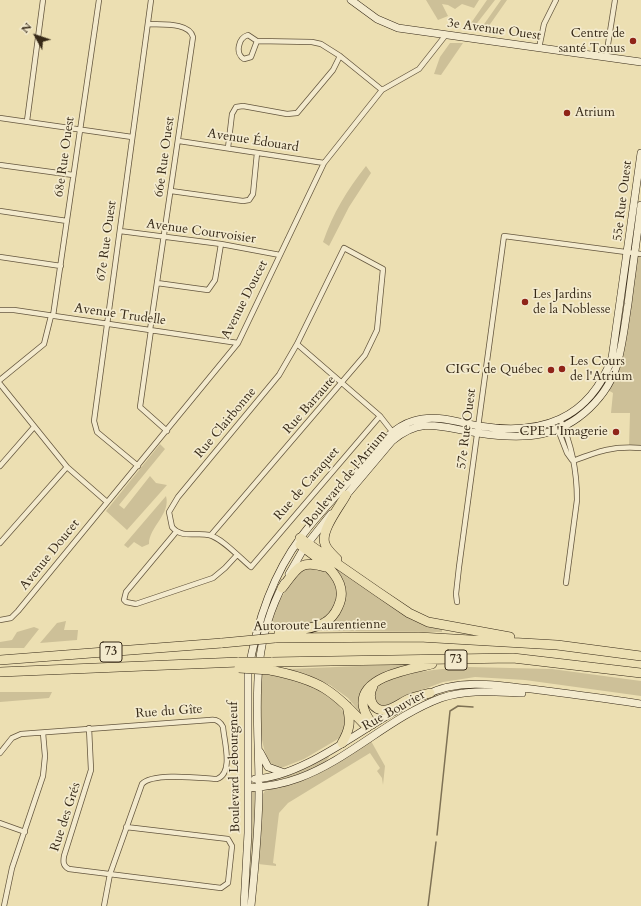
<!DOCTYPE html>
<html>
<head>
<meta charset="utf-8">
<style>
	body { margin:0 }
	#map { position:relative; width:641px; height:906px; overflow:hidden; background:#ecdfb2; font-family:Cardo,serif }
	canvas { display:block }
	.north { position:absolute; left:16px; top:16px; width:40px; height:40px; -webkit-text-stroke:3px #f3eacd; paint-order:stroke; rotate:310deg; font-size:11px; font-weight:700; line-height:16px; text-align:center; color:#362917 }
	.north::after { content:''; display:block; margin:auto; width:14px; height:18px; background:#362917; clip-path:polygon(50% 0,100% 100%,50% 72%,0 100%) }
</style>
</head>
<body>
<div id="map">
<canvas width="641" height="906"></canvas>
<div class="north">N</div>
</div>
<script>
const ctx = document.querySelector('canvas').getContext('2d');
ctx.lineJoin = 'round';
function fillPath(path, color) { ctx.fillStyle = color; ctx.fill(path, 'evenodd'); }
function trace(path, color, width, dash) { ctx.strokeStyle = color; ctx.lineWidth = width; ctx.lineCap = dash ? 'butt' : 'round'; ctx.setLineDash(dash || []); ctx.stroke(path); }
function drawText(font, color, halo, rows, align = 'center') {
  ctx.font = font + ' Cardo,serif'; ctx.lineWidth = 3.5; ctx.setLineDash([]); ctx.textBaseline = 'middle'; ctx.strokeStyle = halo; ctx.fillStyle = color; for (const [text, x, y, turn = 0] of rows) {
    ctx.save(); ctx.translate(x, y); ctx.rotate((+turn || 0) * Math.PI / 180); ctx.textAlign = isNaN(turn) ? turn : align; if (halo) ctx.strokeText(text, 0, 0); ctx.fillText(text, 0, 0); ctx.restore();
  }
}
fillPath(new Path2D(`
	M426,0H479L474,8L462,4L455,9L448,5L442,4L448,16L438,20Z
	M487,0H495L474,27L469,26Z
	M501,0H507L486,30H480Z
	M450,43H463L441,75L434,74L440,57Z
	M366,166L371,173L349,207L329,246L323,242C333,213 347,190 366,166Z
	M635,253L641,254V448L629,447L630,413H611L613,393L606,389L614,374Z
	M160,444L165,449L119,505L124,509L150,476L156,483L167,485L127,530L106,511Z
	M166,496C171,514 149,527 149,544L142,547L134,542L128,548L124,545Z
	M328,561L442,629V632L312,631L343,602Z
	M319,567L331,575L339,594L331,614L314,625L268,630L277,605L298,570Z
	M66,621L64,630H78L77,640L40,643L57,623Z
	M34,627L39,629L24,648H0V642L12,640L17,632Z
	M409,664L410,665C394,670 364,675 361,694C360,699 361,705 361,710L359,711L348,698L330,685L288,669Z
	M469,667L552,669L641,681V696L525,680L475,677L443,682L411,694L386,707L378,705L374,698L376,689C395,671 443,669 469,667Z
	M260,672C278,675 304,680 321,689C331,694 340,707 346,716L343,736L304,759L281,768L271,765C256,739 260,702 260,672Z
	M0,692H52L49,698L0,702Z
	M371,741L385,766L383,785L382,778L377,771L380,768L370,753L288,803L279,813L273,863L276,864V866L258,864L263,794L265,791L313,776Z
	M330,755C324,771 280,780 264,784V781C288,775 308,768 330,755Z
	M252,791H255L252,867H251Z`), '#cdc098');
trace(new Path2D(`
	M437,835L450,711L458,706L473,707
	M428,906L436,842`), '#7e7154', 1.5);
const street = new Path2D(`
	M148,24C161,25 189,22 193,37L150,330
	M257,41L251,57L244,59C235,54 238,38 248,35L257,41L312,42L321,44L340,56L382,90
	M539,48L544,24L556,0
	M606,57L615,0
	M0,118L132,137
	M27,121L43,0
	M179,141L324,163
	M228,148L232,114L236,107L243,106L287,114L297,113L333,70L340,56
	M0,165L73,175
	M171,191L243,201L249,200L253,194L257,153
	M0,211L67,221
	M120,231L221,244L280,255
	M0,257L61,266
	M157,283L208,290L215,280L221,244
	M0,310H14L238,343
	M53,316L99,0
	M151,330L140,407L167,431
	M297,344L380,416L394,434
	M0,380L44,344L51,316
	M0,384L67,467L107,502
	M560,419C572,445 577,472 577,500L566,583
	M557,427L567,453L572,460
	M573,461C599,451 612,446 641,448
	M0,466L34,427
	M138,466L97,432L94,421L151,0
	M176,532L126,592L124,600L126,602L136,604L213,578L225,568L237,555
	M211,535L365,355L377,330L383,269L344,248L297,344L279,375L178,497L169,512L172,527C182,539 196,532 209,535C222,538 240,558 251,567L380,416
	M0,543L67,467
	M457,602L456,594L459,567L504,236L641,254
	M0,620L11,618L18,611L238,343L324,163L382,90L419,69L445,36
	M89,728L91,770L64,856C63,862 63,866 69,869L221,888L228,883L232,846L228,839L126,827
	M0,753L12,738L21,734L210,720C216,719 220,721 223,727C224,741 234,773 217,779C201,778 152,772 142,784L110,874L104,906
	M0,823L25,832
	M4,906L12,868L43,776L45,756L43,733`);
const secondary = new Path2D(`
	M351,0L377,19L398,28L641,62
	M344,498L392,441C423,415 442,428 478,433C498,436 521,438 541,434C577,427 609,396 618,361C623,342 625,323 628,304C632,271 637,238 641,205
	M289,574L304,548L331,514
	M426,695C461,676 509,687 547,691C578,695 610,699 641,704
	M260,752L268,767L282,772
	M255,779C302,777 358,731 399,709
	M248,788C265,787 283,784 299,778C350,759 390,717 441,698C467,689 495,692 522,693
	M244,906L248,833V674C256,625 271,577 301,537C318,514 339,493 358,471C374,453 389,428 413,421C435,414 457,422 479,426C541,436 589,420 612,358L641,153
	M251,906C255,867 259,827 259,788C259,715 247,651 284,583`);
const highway = new Path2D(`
	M300,538L378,592L409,613L428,622L510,637
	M337,559C333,555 327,550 325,544C320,531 340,506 346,495
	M282,588C297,569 299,559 325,567
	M279,633C293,631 310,630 324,623C331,619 335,614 338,607C352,579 319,559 300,545
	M275,638L419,637L557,645L641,656
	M0,660L222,643
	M271,662L513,658L641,673
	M270,670C321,680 332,690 367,727
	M0,672L239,662
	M373,686C367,697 372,712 386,710C394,709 402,702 409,699C416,696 423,695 430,693
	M372,724C368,718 363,711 363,704C361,676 411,669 432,664
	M342,743C350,729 351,722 347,706`);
trace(street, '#64563e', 6);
trace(secondary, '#362917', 8);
trace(highway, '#362917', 10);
trace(street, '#f3eacd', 4.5);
trace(secondary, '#f3eacd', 7);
trace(highway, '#ecdfb2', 9);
const highwayBridge = new Path2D(`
	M222,643L275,638
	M239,662H271
	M239,668L270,670`);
trace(highwayBridge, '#362917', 10, []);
trace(highwayBridge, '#ecdfb2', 9);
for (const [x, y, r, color] of [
	[633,41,4,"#8f2418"],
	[567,113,4,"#8f2418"],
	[525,302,4,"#8f2418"],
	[562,369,4,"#8f2418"],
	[551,370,4,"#8f2418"],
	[616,432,4,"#8f2418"]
]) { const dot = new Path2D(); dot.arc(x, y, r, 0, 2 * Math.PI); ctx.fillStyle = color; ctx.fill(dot); trace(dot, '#f3eacd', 1.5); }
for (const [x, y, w] of [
	[111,652,22],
	[456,660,22]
]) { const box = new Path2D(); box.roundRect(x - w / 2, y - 10, w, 20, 3); ctx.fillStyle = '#f3eacd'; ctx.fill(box); trace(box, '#362917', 1); }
drawText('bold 12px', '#362917', null, [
	["73",111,652],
	["73",456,660]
]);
drawText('13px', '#362917', '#f3eacd', [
	["3e Avenue Ouest",494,30,8],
	["Avenue Édouard",253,141,9],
	["68e Rue Ouest",65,157,-82],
	["66e Rue Ouest",165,157,-82],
	["55e Rue Ouest",623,201,-83],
	["Avenue Courvoisier",201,232,8],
	["67e Rue Ouest",107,241,-82],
	["Avenue Doucet",245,300,-63],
	["Avenue Trudelle",120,315,8],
	["Rue Barraute",310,405,-49],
	["Rue Clairbonne",226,423,-50],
	["57e Rue Ouest",467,429,-83],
	["Boulevard de l'Atrium",346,479,-50],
	["Rue de Caraquet",307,484,-49],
	["Avenue Doucet",50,555,-51],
	["Autoroute Laurentienne",320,626,-1],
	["Rue Bouvier",394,711,-29],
	["Rue du Gîte",169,712,-4],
	["Boulevard Lebourgneuf",235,767,-91],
	["Rue des Grés",66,817,-72]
]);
drawText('13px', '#362917', '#f3eacd', [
	["Centre de",625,34],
	["santé Tonus",625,49],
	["Atrium",575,113,"left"],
	["Les Jardins",533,295,"left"],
	["de la Noblesse",533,310,"left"],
	["Les Cours",570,362,"left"],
	["de l'Atrium",570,377,"left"],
	["CIGC de Québec",543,370],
	["CPE L'Imagerie",608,432]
], 'right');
</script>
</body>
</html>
